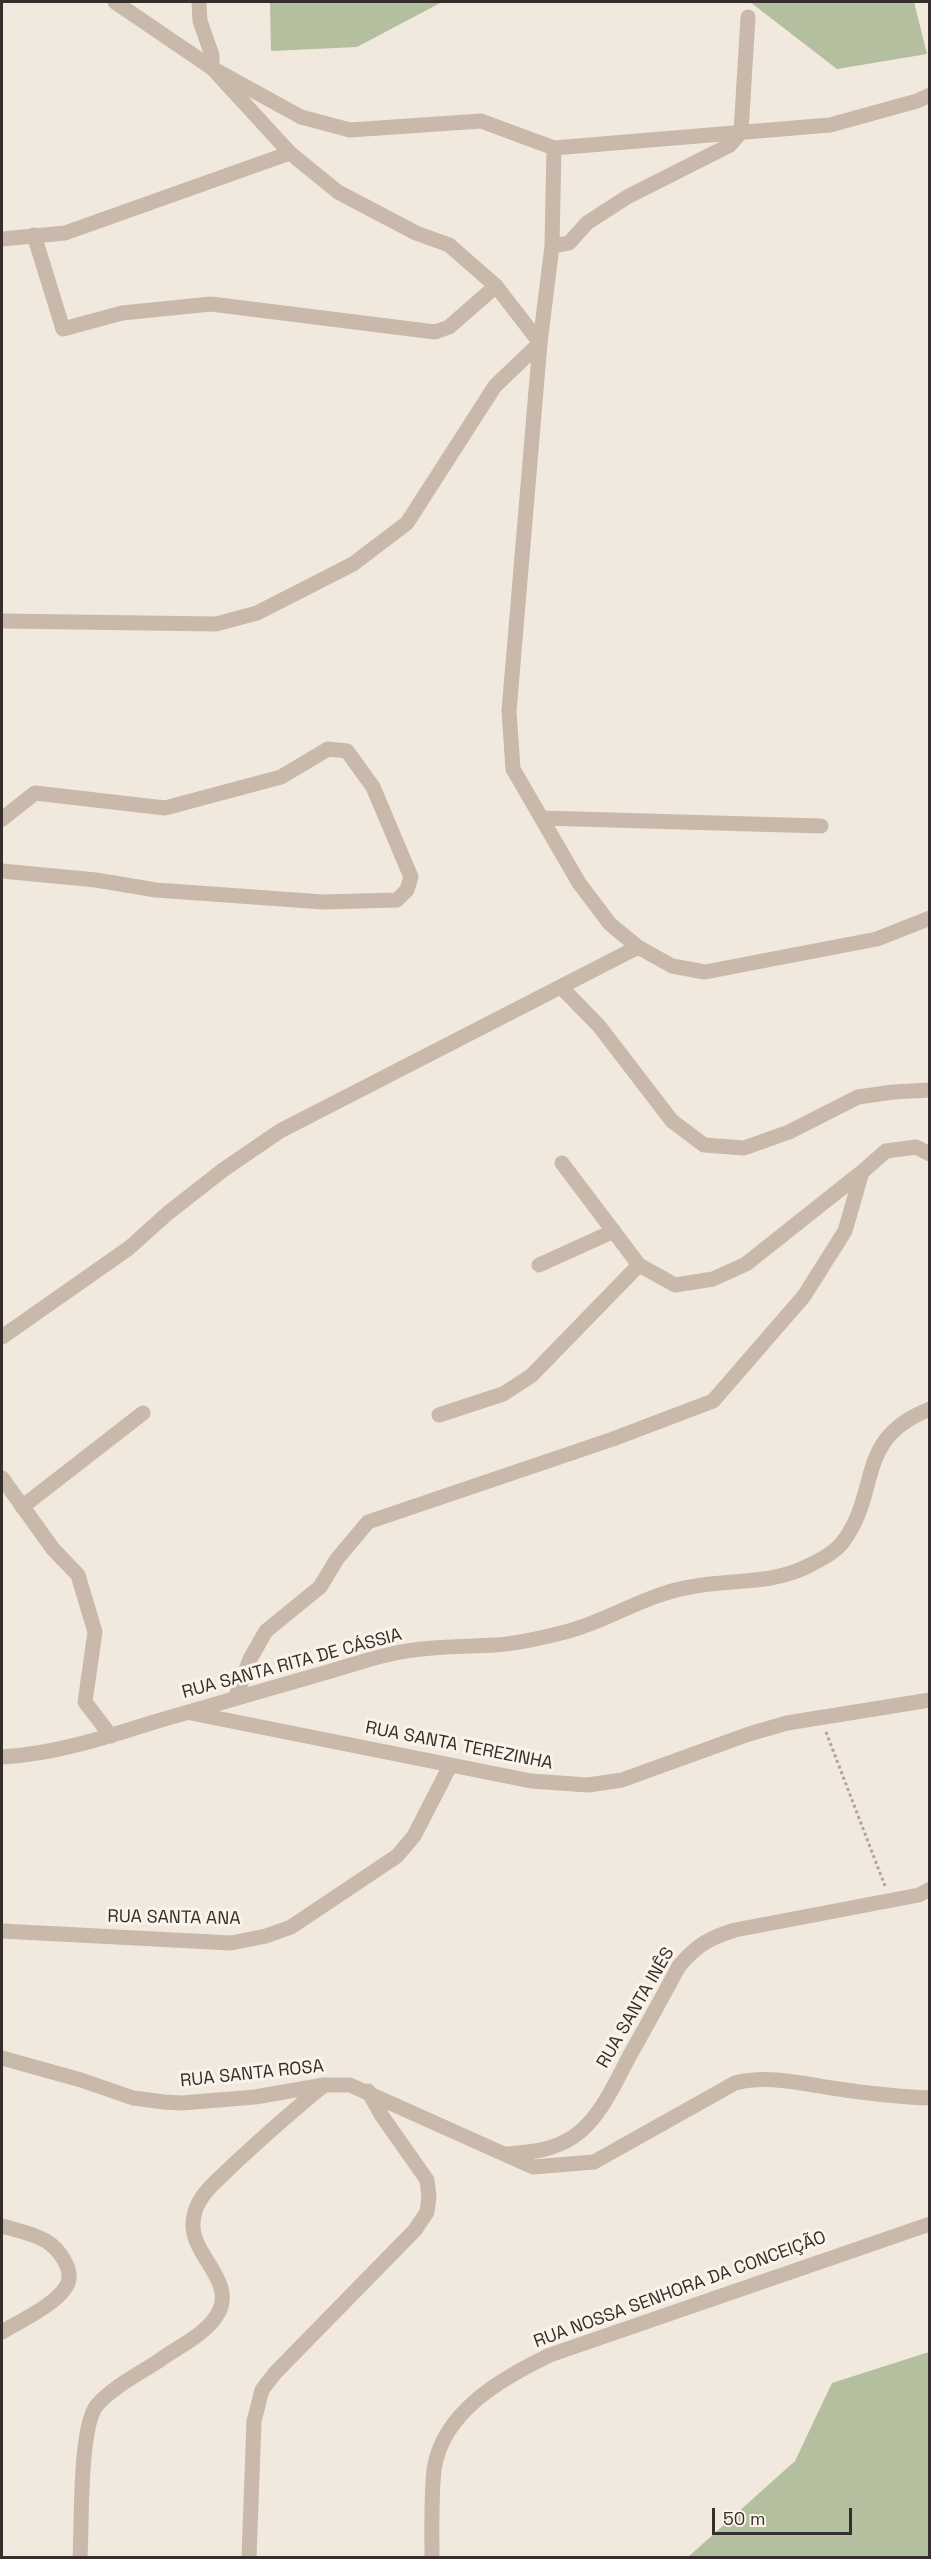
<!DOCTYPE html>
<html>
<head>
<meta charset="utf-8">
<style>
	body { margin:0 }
	#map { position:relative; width:931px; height:2559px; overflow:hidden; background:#f1e9de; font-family:"Space Grotesk",sans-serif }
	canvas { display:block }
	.frame { position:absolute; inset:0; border:3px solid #362e2a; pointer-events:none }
	.scale { position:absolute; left:712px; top:2508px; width:140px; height:27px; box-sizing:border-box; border:3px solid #362e2a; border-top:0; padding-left:8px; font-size:18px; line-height:21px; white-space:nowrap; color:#362e2a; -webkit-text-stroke:4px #f9f3ea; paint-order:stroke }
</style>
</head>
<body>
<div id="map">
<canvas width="931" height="2559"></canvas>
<div class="frame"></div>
<div class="scale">50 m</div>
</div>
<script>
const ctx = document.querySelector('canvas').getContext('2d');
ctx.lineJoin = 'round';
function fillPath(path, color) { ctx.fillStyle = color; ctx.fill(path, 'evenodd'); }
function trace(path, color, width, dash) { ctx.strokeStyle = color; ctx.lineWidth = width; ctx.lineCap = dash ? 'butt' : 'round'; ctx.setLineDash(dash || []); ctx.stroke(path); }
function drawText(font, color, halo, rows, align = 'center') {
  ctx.font = font + ' "Space Grotesk",sans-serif'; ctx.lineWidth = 6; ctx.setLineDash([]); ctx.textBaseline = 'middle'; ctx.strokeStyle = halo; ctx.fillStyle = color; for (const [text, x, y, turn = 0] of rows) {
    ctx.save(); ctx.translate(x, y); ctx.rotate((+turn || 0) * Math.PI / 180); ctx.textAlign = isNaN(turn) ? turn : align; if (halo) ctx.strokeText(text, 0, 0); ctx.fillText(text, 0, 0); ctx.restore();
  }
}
fillPath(new Path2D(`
	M270,2H442L357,47L271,51Z
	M750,2H914L927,54L837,69Z
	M929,2352V2557H688L795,2461L832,2383Z`), '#b3bf9f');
trace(new Path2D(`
	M826,1732L885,1886`), '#b4a395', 3, [3, 3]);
trace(new Path2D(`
	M115,2L212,68L301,117L350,130L481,121L554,148L830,125L917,101L930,95
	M554,148L552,246L540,343L509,711L513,769L579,883L610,924L638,947L672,966L705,972L877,939L930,918
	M34,235L63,329L122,313L211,304L435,332L449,327L496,286
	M2,239L65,233L290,153
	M552,246L569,243L587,223L627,197L730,145L741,132L748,17
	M2,621L216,624L257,613L353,564L407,523L495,386L540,343L496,286L449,245L416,233L338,192L290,153L212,68V55L200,21L199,2
	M542,818L821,826
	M2,819L35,793L165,808L281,777L328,749L347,751L373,787L411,877L407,890L397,900L323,902L156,890L96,880L2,871
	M561,987L599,1026L672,1121L704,1145L744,1148L789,1132L858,1097L893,1092L930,1090
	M562,1163L639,1265L675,1285L713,1279L746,1264L862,1172
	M539,1265L614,1231
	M2,1337L129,1248L168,1213L223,1170L280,1131L638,947
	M439,1415L503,1394L531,1376L639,1265
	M2,1478L53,1549L78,1575L95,1632L85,1702L111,1736
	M22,1507L143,1413
	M235,1699L250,1659L266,1631L320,1587L337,1559L368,1522L613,1439L713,1401L804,1296L845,1231L862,1172L886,1151L916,1147L930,1154
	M191,1713L531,1781L588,1785L622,1780L749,1734L787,1723L930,1700
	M2,1757C54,1754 104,1738 154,1722C206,1707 258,1692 310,1677C337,1670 364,1660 391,1654C425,1646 460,1647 495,1645C515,1644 537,1639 557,1634C603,1624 643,1595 690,1587C729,1579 771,1585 808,1566C820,1560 834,1553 842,1543C882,1491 853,1439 930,1409
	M2,1931L231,1943L266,1936L291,1927L397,1856L414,1836L450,1766
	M2,2058L81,2080L133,2098L164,2102L182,2103L255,2097L324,2085H350L533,2167L594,2162L735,2083C767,2075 800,2083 832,2088C865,2093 897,2097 930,2098
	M506,2154C530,2152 552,2151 573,2137C600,2119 615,2083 630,2055C647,2025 663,1996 679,1966C697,1945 709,1938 735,1930L919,1895L930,1889
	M2,2226C16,2230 33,2233 46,2241C59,2249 76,2271 66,2287C55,2305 20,2321 2,2332
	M80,2558C82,2526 79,2427 97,2405C114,2386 139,2374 160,2360C178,2347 206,2334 217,2315C238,2282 191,2256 193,2223C193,2219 195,2210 197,2206C204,2190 221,2177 233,2165C262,2138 291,2112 322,2087
	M249,2558L254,2421L262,2390L275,2373L415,2230L427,2212L429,2197L427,2180L382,2116L368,2091
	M432,2558C432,2529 431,2498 434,2470C442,2412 502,2378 550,2355L930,2224`), '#c8b9ab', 15);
drawText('18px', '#362e2a', '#f9f3ea', [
	["RUA SANTA RITA DE CÁSSIA",292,1664,-15],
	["RUA SANTA TEREZINHA",459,1746,11],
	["RUA SANTA ANA",174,1918,1],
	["RUA SANTA INÊS",636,2008,-60],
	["RUA SANTA ROSA",252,2074,-6],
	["RUA NOSSA SENHORA DA CONCEIÇÃO",680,2290,-20]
]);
</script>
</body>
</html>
